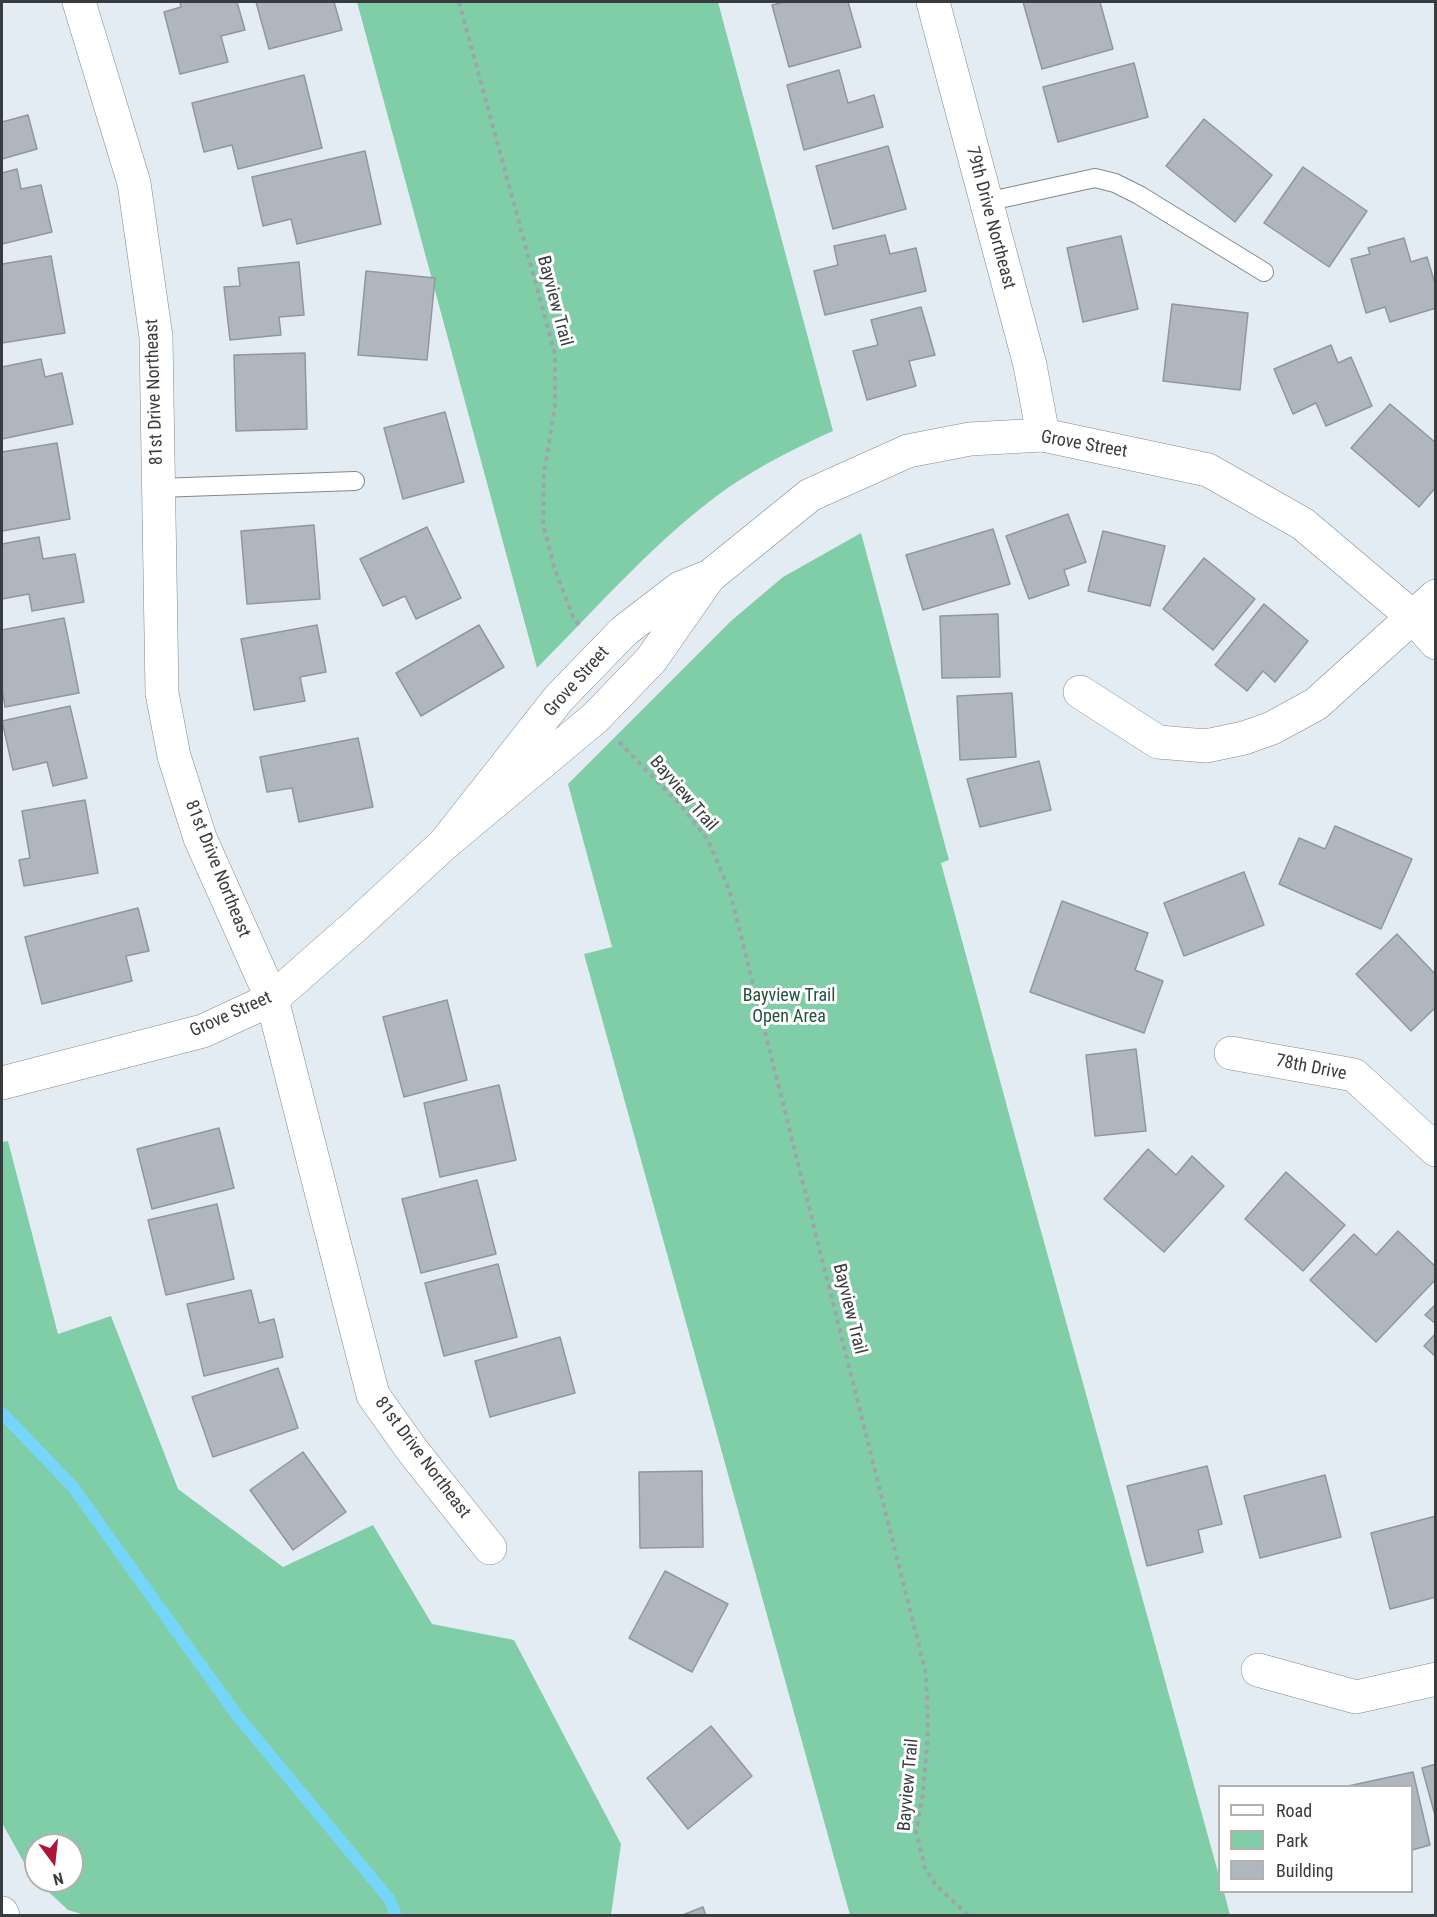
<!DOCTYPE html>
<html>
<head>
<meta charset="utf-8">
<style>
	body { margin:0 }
	#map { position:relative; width:1437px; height:1917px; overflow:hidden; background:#e4ecf3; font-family:"Roboto Condensed",sans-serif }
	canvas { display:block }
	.frame { position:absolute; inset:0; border:3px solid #393c3f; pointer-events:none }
	.legend { position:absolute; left:1218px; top:1785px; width:195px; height:108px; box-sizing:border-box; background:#fff; border:2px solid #b0b1b2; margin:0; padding:8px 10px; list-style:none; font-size:18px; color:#393c3f }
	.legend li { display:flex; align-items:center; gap:12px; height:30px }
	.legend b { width:30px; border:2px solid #b0b1b2 }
	.north { position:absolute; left:24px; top:1833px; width:60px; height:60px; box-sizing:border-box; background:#fff; border:2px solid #b0b1b2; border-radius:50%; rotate:165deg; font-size:16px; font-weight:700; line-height:24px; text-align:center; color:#393c3f }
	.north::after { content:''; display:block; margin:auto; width:21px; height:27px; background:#ac1736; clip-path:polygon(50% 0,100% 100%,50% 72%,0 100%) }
</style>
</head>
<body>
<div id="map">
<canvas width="1437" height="1917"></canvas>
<div class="frame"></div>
<ul class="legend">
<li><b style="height:8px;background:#fff"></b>Road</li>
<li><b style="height:16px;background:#80cea8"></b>Park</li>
<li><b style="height:16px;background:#afb6bd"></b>Building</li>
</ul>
<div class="north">N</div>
</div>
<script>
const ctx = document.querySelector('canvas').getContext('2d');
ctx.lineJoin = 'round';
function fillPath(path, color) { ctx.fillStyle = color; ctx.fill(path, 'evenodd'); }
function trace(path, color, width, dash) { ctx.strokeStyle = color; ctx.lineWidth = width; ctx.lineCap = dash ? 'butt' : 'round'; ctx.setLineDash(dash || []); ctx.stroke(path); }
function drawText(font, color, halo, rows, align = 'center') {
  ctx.font = font + ' "Roboto Condensed",sans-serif'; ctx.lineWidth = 6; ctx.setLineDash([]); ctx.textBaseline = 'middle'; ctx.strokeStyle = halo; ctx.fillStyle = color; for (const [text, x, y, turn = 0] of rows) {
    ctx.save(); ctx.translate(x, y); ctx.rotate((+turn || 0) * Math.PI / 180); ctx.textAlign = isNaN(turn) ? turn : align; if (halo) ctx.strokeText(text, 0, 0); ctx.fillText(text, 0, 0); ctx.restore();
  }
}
fillPath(new Path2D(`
	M357,2H718L833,431C797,447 762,465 729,487C659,536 597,608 537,668Z
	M861,533L949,860L941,863L1025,1173L1219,1876L1220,1892H1224L1230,1915H850L584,954L612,947L568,784L731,621L783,577Z
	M8,1141L58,1334L111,1316L178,1489L283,1567L373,1525L432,1624L514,1640L621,1844L611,1915H85L68,1910L37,1881H72V1845H36V1880L31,1875L2,1823V1142Z`), '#80cea8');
trace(new Path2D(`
	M2,1413L73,1487L236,1714L390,1900L396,1916`), '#75d6f9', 12);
const building = new Path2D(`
	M180,2H237L245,30L221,36L228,62L180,74L164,12L181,7Z
	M256,2H334L342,30L269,49Z
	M785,2H848L861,47L789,67L772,5Z
	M1023,2H1100L1113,49L1042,69Z
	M1134,63L1148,117L1058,142L1043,87Z
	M839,70L848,103L874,95L883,127L804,150L787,85Z
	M304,75L322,148L238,169L232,145L204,152L192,103Z
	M28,115L37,149L2,159V120V122Z
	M1204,119L1272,175L1235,222L1166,166Z
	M888,146L906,209L833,229L816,166Z
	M365,151L381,224L297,244L291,219L263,226L252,177Z
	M1303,167L1367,211L1329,267L1264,223Z
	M17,169L21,189L41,185L52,232L2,244V173Z
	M885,235L890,254L916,248L926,291L825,315L814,271L838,265L834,246Z
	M1121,236L1138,309L1083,322L1067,248Z
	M1404,238L1411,262L1427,257L1436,287V308L1390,322L1385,307L1366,313L1351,259L1370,254L1368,248Z
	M51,256L65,333L2,343V264Z
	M299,262L304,315L279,317L281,335L230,340L224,287L240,286L238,268Z
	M366,271L435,278L427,360L358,355Z
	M1172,304L1248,313L1240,390L1163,381Z
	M921,307L935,355L909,361L916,386L867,400L853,351L878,345L871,320Z
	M1331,345L1338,363L1351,357L1372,406L1326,426L1316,403L1293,414L1274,369Z
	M305,353L307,429L236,431L234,355Z
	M41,359L45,377L62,373L73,424L2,439V367Z
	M1390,404L1436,443V487L1419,507L1351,448Z
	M445,412L464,482L403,499L384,428Z
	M57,443L70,519L2,531V452Z
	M1068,514L1086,562L1064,570L1069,585L1029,599L1006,536Z
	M314,525L320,599L247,604L241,531Z
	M427,527L461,598L416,619L405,596L383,606L360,559Z
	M993,529L1010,584L923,610L906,555Z
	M1103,531L1165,546L1150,606L1088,591Z
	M39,537L43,559L75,554L84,602L32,611L29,594L2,599V544Z
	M1204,558L1255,599L1213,650L1163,609Z
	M1264,604L1308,641L1275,682L1263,671L1247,691L1215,665Z
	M998,614L1000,677L942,678L940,616Z
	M64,618L79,693L5,707L2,689V630Z
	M317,625L326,672L300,677L305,701L254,710L241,639Z
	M479,625L504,667L421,716L396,673Z
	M1012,693L1016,757L960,760L957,696Z
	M70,706L87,778L53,786L47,762L13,770L2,721Z
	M358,738L373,807L299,822L292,788L267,792L260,757Z
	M1039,761L1051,810L980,827L967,779Z
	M85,800L98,873L24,886L19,860L30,858L22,811Z
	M1335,826L1412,859L1381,929L1279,884L1299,838L1325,849Z
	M1244,872L1264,925L1184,956L1164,903Z
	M1062,901L1148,933L1135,970L1163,981L1144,1033L1030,992Z
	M138,908L149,951L126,956L132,981L42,1004L25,937Z
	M1397,934L1436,975V1007L1411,1031L1356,974Z
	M447,1000L467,1080L404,1097L383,1017Z
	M1136,1049L1146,1131L1095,1136L1086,1055Z
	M499,1085L516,1160L440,1177L424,1103Z
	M219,1128L234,1188L152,1209L137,1149Z
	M1148,1149L1176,1175L1192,1156L1224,1186L1164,1252L1104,1199Z
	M1286,1172L1345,1225L1303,1271L1245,1219Z
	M477,1180L496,1254L421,1273L402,1199Z
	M217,1204L234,1279L166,1295L148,1220Z
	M1398,1231L1436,1267V1279L1376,1342L1310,1280L1354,1234L1376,1255Z
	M498,1264L517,1337L444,1356L425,1283Z
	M251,1290L259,1323L274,1319L283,1357L204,1376L187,1304Z
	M1436,1304V1324L1425,1315Z
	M1436,1333V1357L1424,1346Z
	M560,1337L575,1393L490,1417L475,1361Z
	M278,1368L298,1428L213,1457L192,1397Z
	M303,1452L346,1512L293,1550L250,1490Z
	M1207,1466L1222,1524L1198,1530L1203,1552L1147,1566L1127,1486Z
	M702,1471L703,1547L640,1548L639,1472Z
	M1325,1475L1341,1537L1260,1558L1244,1496Z
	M1436,1516V1597L1390,1609L1371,1533Z
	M665,1571L728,1604L692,1672L629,1638Z
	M711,1726L752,1776L688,1829L647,1778Z
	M1436,1764V1819L1422,1768Z
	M1413,1772L1430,1845L1412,1850V1786H1348Z
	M703,1907L706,1916H680Z`);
fillPath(building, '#afb6bd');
trace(building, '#90979e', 1.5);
const service = new Path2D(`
	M986,202L1095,178L1115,183L1139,195L1264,272
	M158,488L355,481`);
const minor = new Path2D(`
	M79,2L134,183L156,337L162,693L174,756L200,838L272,999L373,1395L412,1450L490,1548
	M933,2L1030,365L1043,435
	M1080,692L1158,742L1206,746L1244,738L1272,728L1316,704L1436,596
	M1231,1053L1354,1075L1436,1150
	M1258,1670L1356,1697L1436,1679
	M2,1913L3,1916`);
const tertiary = new Path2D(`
	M444,844L559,698L624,631L680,588L710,576L810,495L908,451L970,439L1043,435L1208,470L1303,524L1413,617L1436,643
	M2,1083L203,1031L272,999L355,926L444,844L595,718L651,660L709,577`);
trace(service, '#828990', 20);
trace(minor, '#828990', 34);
trace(tertiary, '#828990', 34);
trace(new Path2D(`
	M459,2L555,354V406L544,474L543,523L554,567L574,619L580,626
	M619,742L682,807L708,840L730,892L926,1674L928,1731L923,1794L916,1832L925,1868L936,1885L969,1916`), '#9ea4a9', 4, [4.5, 4.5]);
trace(service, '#fff', 18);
trace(minor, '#fff', 33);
trace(tertiary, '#fff', 33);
drawText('18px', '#393c3f', '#fff', [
	["79th Drive Northeast",990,218,75],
	["Bayview Trail",554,301,75],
	["81st Drive Northeast",155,392,-92],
	["Grove Street",1084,445,10],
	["Grove Street",577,682,-48],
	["Bayview Trail",683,794,49],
	["81st Drive Northeast",217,869,68],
	["Grove Street",231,1015,-24],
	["78th Drive",1311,1068,11],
	["Bayview Trail",849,1309,76],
	["81st Drive Northeast",422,1458,53],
	["Bayview Trail",909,1785,-85]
]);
drawText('18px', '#21513c', '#fff', [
	["Bayview Trail",789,996],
	["Open Area",789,1017]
]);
</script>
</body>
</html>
